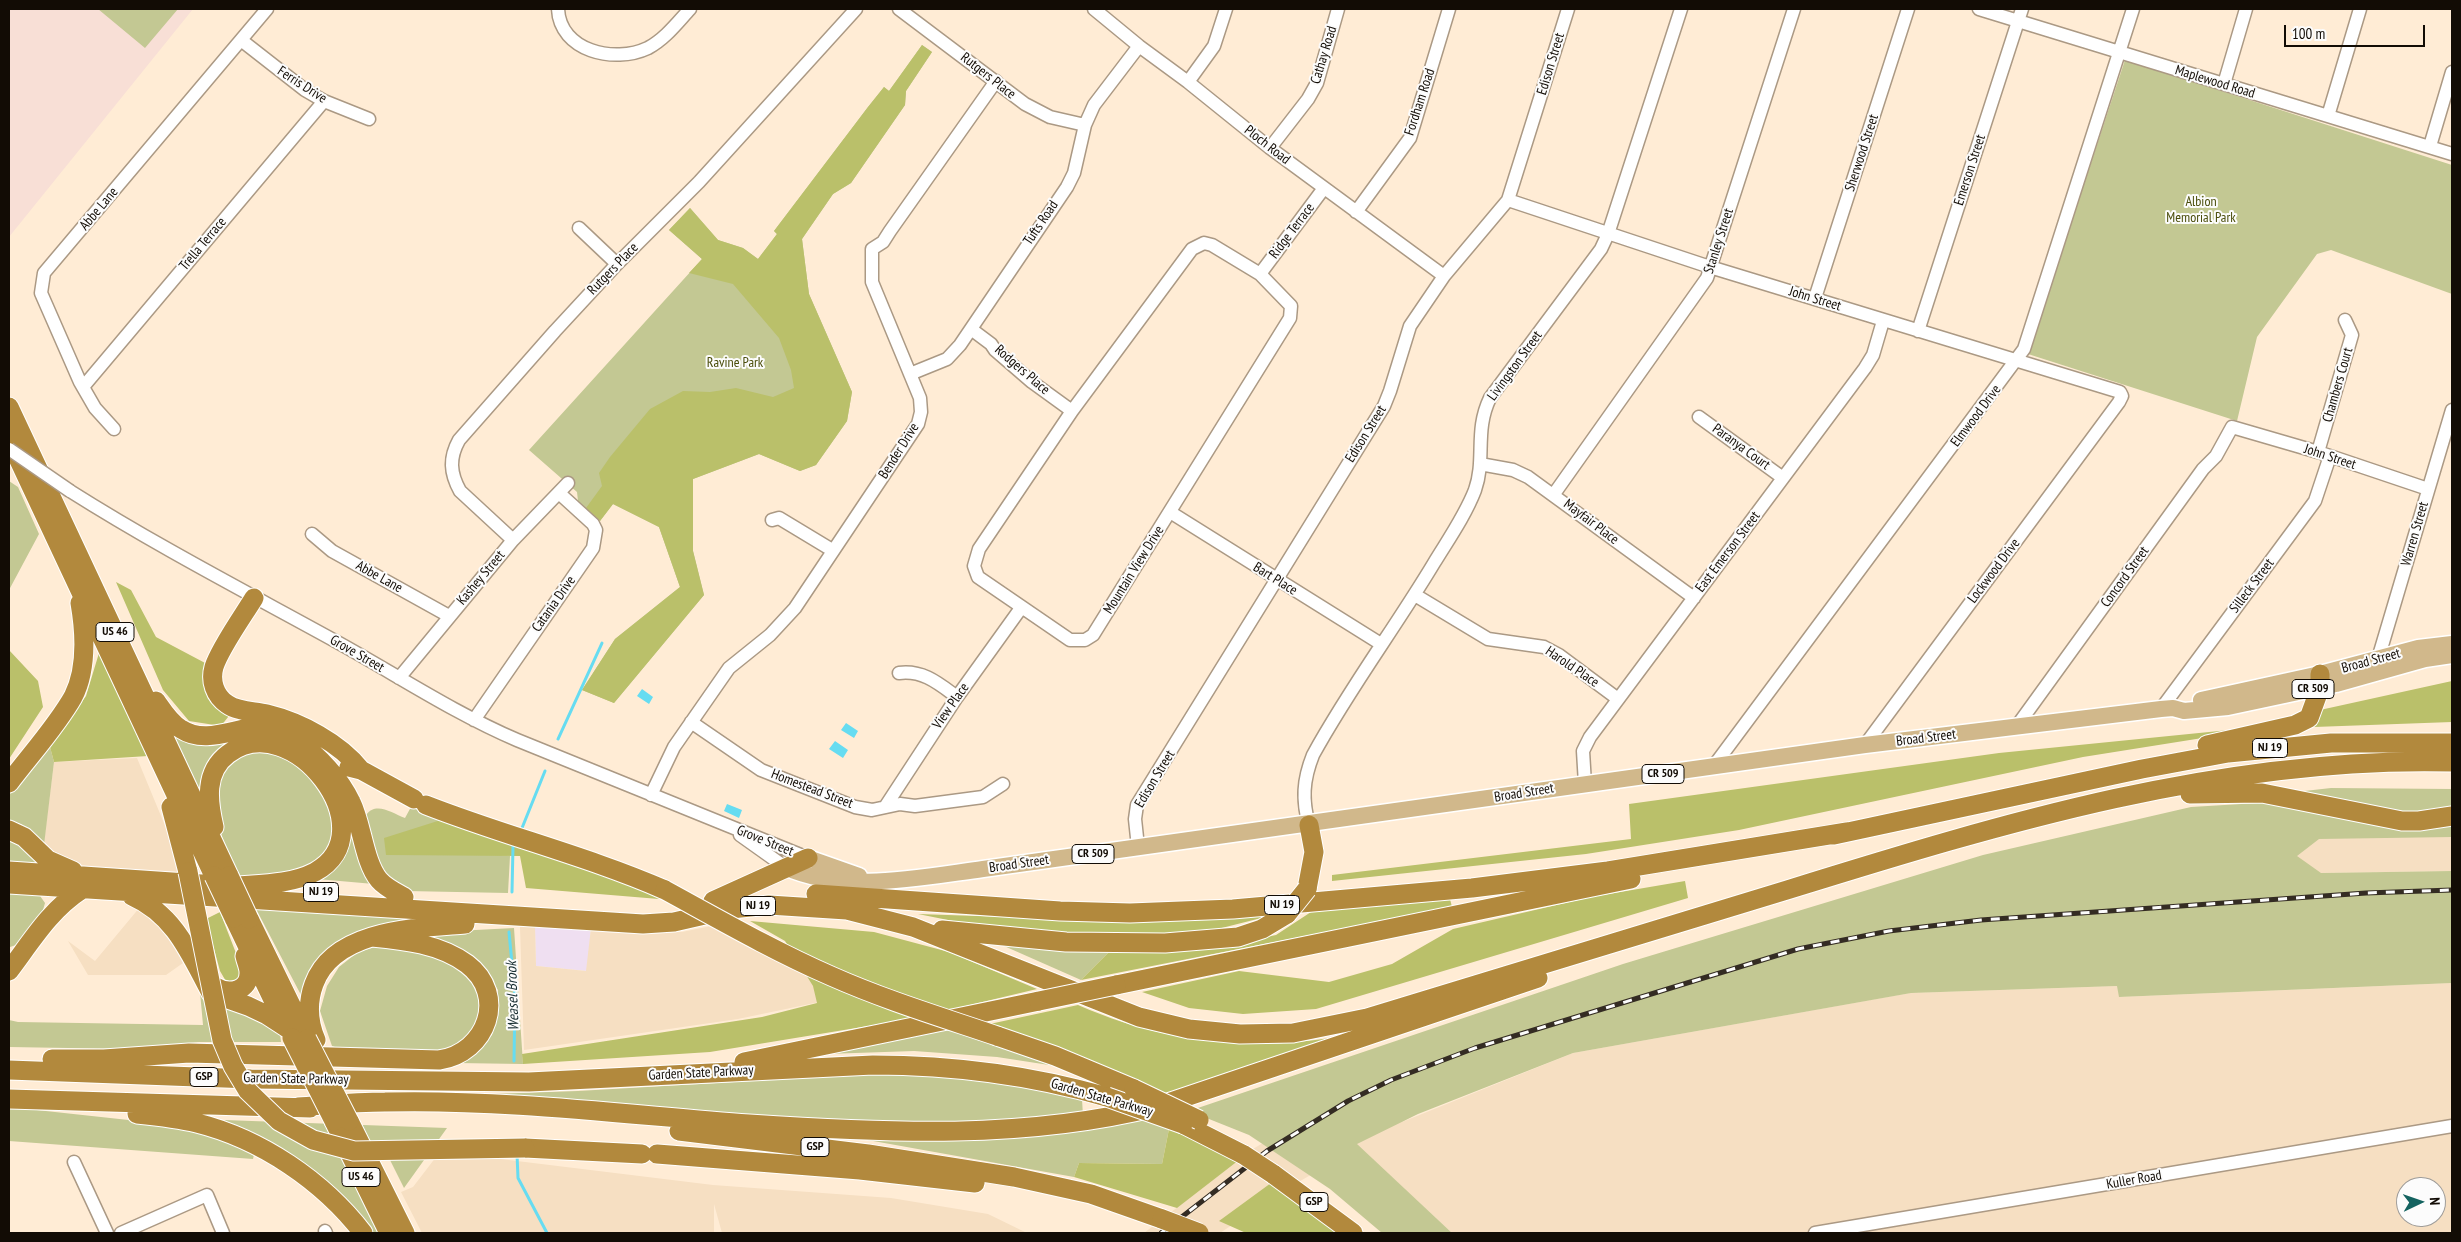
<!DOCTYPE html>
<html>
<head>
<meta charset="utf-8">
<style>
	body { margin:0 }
	#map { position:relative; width:2461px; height:1242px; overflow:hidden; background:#ffecd5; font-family:"PT Sans Narrow",sans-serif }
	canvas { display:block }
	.frame { position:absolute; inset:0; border:10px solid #120c05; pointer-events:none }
	.north { position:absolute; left:2396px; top:1177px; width:50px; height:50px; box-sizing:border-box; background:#fcfcfc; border:1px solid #9e9c99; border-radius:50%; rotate:87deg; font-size:14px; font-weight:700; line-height:20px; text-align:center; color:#120c05 }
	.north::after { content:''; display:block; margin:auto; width:18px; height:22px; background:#146360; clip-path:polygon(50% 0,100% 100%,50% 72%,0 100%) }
	.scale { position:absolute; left:2284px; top:25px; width:141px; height:22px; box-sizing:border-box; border:2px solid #120c05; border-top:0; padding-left:6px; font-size:15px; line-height:18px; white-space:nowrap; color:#120c05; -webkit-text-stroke:4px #fcfcfc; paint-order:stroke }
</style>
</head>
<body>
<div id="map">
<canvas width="2461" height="1242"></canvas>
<div class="frame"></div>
<div class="north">N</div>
<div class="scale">100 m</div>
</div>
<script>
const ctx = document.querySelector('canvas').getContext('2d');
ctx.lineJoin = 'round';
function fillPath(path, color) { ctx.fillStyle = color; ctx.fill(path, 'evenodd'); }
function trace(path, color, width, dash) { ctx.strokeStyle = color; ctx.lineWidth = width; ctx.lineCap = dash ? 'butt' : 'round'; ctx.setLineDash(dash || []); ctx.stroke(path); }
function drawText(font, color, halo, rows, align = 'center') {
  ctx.font = font + ' "PT Sans Narrow",sans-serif'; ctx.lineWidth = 4; ctx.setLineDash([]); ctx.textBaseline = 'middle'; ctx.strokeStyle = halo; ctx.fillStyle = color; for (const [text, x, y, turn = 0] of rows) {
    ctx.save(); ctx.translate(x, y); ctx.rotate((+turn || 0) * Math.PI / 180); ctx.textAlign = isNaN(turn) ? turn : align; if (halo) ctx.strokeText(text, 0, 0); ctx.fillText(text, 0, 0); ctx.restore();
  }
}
fillPath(new Path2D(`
	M535,927L591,928L587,971L536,966Z`), '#efdff1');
fillPath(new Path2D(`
	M137,758L178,857L182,876L78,869L43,849L54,762Z
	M2452,828V871L2320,873L2060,899L1469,1082L1402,1122L1573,1053L1910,993L2118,986L2120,997L2452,983V1233H1452L1359,1147L1283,1191L1220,1233H1144L1253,1149L1437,1036L2066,853ZM2406,1187H2436V1217H2406Z
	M140,907L168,934L183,963L166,975H88L68,941L95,961Z
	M711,926L848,996L738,1019L524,1050L520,927H535L536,966L586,971L591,928L682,932Z
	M476,1156L713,1185L891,1198L988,1214L1027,1233H722L714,1204V1233H422L401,1192L413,1187L436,1157Z`), '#f6dfc2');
fillPath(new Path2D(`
	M9,9H193L9,237Z`), '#f8dfd6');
fillPath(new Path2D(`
	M98,9H178L145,48Z
	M922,45L932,52L906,91L905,105L851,183L833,194L802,239L809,294L852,392L847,421L816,465L800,471L759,454L693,479V551L704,595L614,703L582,690L615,639L680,587L659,527L613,504L600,521L578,501L577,492L529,450L702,259L669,230L690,208L718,240L743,248L758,259L777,234L774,231L868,107L884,87L889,91Z
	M2125,60L2452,165V294L2331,250L2317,254L2257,337L2237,421L2028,354Z
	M9,481L18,487L39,534L9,590Z
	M164,719L247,739L201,796Z
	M50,747L54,762L44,845L21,824L9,822V794L43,749Z
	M269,750L306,769L335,817L331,848L307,870L241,878C227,852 208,811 216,781C219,773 229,763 235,756Z
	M2331,788L2452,789V837L2319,839L2297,856L2321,873L2452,871V983L2119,997L2117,986L1911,993L1573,1053L1418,1114L1357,1144L1452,1233H1382L1330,1189L1249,1135L1189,1111L1623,964L1983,855L2191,807L2258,803L2260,796Z
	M411,807L425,811L501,855L510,856L508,893L406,891L381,875L366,815C376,801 392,813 405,818Z
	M353,815L374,884L317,879L345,857Z
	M9,837L47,867L9,865Z
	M9,891L38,893L45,903L43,910L16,945L10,947Z
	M255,907L456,918L356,933C329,945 309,967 301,995Z
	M514,928L523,1064L457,1063L492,1035L498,990L480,962L418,933Z
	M995,942L1113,948L1081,980Z
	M385,944C421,953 480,957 483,1005C483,1013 480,1023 478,1032L441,1054L346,1051L332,1046L320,1011L327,986L339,967L358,952Z
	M200,992L279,1025L281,1042H199L128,1049L9,1047V1020L18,1022L203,1025Z
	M955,1028L1062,1067L997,1057L914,1051L826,1054Z
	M872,1074L944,1075L990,1080L1082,1099L1083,1116L989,1122H878L490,1099V1094L578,1091Z
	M9,1107L202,1128L255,1150L253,1159L9,1141Z
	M1142,1118L1169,1129L1162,1164L1079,1163L1074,1177L862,1139Z
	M224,1120L447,1128L404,1188L381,1142L343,1157L382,1233H372L284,1153Z`), '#c3c893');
fillPath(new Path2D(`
	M922,45L932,52L906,91L905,105L851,183L833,194L802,239L809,294L852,392L847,421L816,465L800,471L759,454L693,479V551L704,595L614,703L582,690L615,639L680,587L659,527L613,504L600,521L586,508L602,486L599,473L610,457L650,409L683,391L710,392L736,388L773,397L794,388L791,370L779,338L733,284L689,273L702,259L669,230L690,208L718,240L743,248L758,259L777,234L774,231L868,107L884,87L889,91Z
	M116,582L131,590L156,637L207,664L232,712L221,726L189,721L163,690Z
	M9,650L38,681L43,707L9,759Z
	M99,653L148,756L54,762L50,747L86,696Z
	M2452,681V722L2259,729L2083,757L1739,830L1586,854L1332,881V875L1631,839L1629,804L1999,753L2229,730Z
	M444,819L474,828L671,900L526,888L520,856L386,855L384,838Z
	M1685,881L1688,898L1316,1009L1243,1014L1189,1008L1142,992L1239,971L1329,982L1392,964L1453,929L1591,897Z
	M1450,899L1452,907L1081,980L1113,948L1238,943L1276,935L1311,912Z
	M220,912L241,966L238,980L227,983L220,971L206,919Z
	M918,914L1036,918L1277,914L1202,933L1094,936L1003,931Z
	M750,921L874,932L949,952L1037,989L911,1019L710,1052L523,1064L522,1054L762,1017L817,1003L813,986L785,941Z
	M1078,1005C1165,1043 1253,1053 1347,1035L1170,1097L985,1025Z
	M1169,1129L1239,1160L1177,1208L1074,1177L1079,1163L1162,1164Z
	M1271,1183L1317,1216L1337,1233H1246L1219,1221Z`), '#bac06a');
fillPath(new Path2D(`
	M642,689L653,697L649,704L637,696Z
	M846,723L858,731L854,738L841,730Z
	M835,741L848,750L843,758L829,749Z
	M727,804L742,810L739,818L724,811Z`), '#66dcf1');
trace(new Path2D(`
	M558,739L602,643
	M522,828L545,771
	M512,892L513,846
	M509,932L515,996L514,1061
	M517,1154L518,1178L547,1233`), '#66dcf1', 3);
const minor = new Path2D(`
	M558,9C560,51 614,64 648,48C665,39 677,23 690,9
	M899,9L1025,104L1050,117L1085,125
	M1094,9L1139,46L1188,82L1270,148L1444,276
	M1979,9L2452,154
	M241,40L305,90L324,101L369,119
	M1188,82L1214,46L1226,9
	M2224,84L2246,9
	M2328,116L2360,9
	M2430,146L2452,72
	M1270,148L1308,99L1317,83L1338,9
	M1508,200L1710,267L2120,392L2122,396L2119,402L1865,745
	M1356,212L1410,138L1449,9
	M579,228L617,264
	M1204,243L1212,245L1260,274L1291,306L1290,318L1093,635L1085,640H1070L978,577L974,566L979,549L1072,411L1192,249Z
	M1260,274L1324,188
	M1815,298L1908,9
	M971,329L991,344L995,350L1032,382L1072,411
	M1918,331L2022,9
	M910,374L947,359L960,345L1067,187L1074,173L1085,125L1094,105L1139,46
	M83,387L324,101
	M1699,417L1783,478
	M114,429L95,408L80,382L41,293L44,273L267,9
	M2318,452L2352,335L2345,320
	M1480,464L1513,470L1528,477L1694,598
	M70,491C157,546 248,593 337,642C397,675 454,713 517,740L808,858
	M1554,494L1707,278L1794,9
	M1170,512L1381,644
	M772,520L779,518L832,550
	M312,534L332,551L449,616
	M513,540L460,491C450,473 449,458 459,440L555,331L617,264L699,182L856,9
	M1415,595L1488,639L1544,647L1559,655L1618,699
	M2378,659L2452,410
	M899,673C923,670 938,683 957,697
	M399,678L513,540L568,483
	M2161,709L2315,501L2330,456
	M474,720L593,548L596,530L593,524L559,493
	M691,722L761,770L855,807L872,810L900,804L915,806L983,797L1003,784
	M2017,726L2203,469L2216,456L2232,427L2318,452L2428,489
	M1713,767L2024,349L2133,9
	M1585,784L1583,751L1590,737L1865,368L1873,355L1883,321
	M651,795L674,747L729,668L770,635L795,608L918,424L921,412L920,398L872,282V249L883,242L890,231L996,81
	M885,807L957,697L1021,608
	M1309,825C1302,800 1303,780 1313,755C1349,689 1395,628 1434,563C1448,540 1465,516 1475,490C1486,459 1474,431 1490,398L1601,249L1608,234L1681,9
	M740,835L785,867
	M1138,847L1135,819L1137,805L1384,406L1390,391L1410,326L1444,276L1508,200L1568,9
	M74,1162L107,1233
	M325,1231L326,1233
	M121,1233L207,1195L223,1233
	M1815,1233L2452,1126`);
const major = new Path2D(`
	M2201,700L2320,674L2418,648L2452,644
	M808,858L859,876
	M785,867C843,894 922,877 983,869L1865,745L2161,709L2173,708L2184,711L2228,707L2336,684L2425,659L2452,655`);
const highway = new Path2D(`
	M9,407L229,876
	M9,439L214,876
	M254,598C243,616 220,648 214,667C210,681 215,696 227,704C238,712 254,711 267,714C300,722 340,743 361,770
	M156,701C163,711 170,723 181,729C215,751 256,710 291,735C315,753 338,774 351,802C362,824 364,862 379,880C386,888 395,892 404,897
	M2207,745L2295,725L2309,718L2320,688V674
	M349,767L361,770L414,799
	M9,783C30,755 56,727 73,697C87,670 85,632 80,603
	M2190,794L2262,793L2402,821H2419L2452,816
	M426,805C505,836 587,856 665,890
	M171,807L188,872
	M214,827C208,801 204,772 228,754C292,705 389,832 315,872C292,884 263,884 237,886
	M9,830L24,837L48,860L73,871
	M1834,835L2142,769L2228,753L2331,743H2452
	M9,871L231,886
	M9,884L643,924L674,922L731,909L769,905L847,910L913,927L1139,1017L1189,1029L1240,1034L1293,1033L1367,1018C1507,976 1647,933 1787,890C2003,823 2223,756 2452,762
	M1307,889L1314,852L1309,825
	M816,894L1060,911L1130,913L1233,909L1472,888L1608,871L1847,832
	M132,896C175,915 190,954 211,993L248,1006L267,1015L287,1028
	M713,901L808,858
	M234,918L285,1025
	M249,919L307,1038
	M942,930L1066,942L1165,943L1238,937L1262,929L1287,914
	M9,971C31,942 50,910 81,890
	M1116,985L1631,879
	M216,987C229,995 250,991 249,972C249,967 246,961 245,956
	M997,1036L1055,1056L1134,1089
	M316,1040C308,1021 307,1003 314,984C334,929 417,928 465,924
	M52,1059H104L189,1053L439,1060C487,1053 508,995 467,964C440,944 404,940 372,937
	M744,1062L1039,1001
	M9,1070L251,1079L529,1082L873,1065C953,1065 1030,1075 1107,1097
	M9,1099L310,1108
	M298,1107C327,1105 356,1102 385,1102C504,1099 630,1115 749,1124C886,1133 1025,1140 1159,1106L1538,978
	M137,1114C157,1116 177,1118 197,1123C261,1139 323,1181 363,1233
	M334,1121L389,1233
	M349,1121L405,1233
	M1183,1124L1244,1155
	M679,1131L868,1154L1014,1177L1091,1194L1162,1219
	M525,1148L642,1154
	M657,1154L860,1170L975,1183
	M1273,1174L1353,1233`);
trace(minor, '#ab9984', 15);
trace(major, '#fff', 19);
trace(highway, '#fff', 21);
trace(minor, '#fff', 12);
trace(major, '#d1b88b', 16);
trace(highway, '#b2893d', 19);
const rail = new Path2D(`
	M1161,1233L1267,1151L1348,1101L1391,1080L1475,1048L1798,949L1889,931L1981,920L2366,893L2452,890`);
trace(rail, '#342c23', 5);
trace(rail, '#fcfcfc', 3, [9]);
const minorBridge = new Path2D(`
	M9,449L70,491`);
const highwayBridge = new Path2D(`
	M188,872L222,1040L233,1066L248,1091L279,1121L313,1140L354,1151L525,1148
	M214,876L234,918
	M229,876L249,919
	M665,890C720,920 774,951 831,976C885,1000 941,1017 997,1036
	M1287,914L1307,889
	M1039,1001L1116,985
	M292,1038L334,1121
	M307,1039L349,1121
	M1134,1089L1199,1120
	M1107,1097L1183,1124
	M1244,1155L1273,1174
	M1162,1219L1199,1233`);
trace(minorBridge, '#ab9984', 15, []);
trace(highwayBridge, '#fff', 21, []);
trace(minorBridge, '#fff', 12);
trace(highwayBridge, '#b2893d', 19);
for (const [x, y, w] of [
	[115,632,38],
	[2313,689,42],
	[2270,748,35],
	[1663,774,42],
	[1093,854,42],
	[321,892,35],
	[1282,905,35],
	[758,906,35],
	[204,1077,28],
	[815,1147,28],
	[361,1177,38],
	[1314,1202,28]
]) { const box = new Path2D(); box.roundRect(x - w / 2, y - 9.5, w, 19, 4); ctx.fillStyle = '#fcfcfc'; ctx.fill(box); trace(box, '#120c05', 1); }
drawText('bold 12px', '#120c05', null, [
	["US 46",115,632],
	["CR 509",2313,689],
	["NJ 19",2270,748],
	["CR 509",1663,774],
	["CR 509",1093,854],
	["NJ 19",321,892],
	["NJ 19",1282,905],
	["NJ 19",758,906],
	["GSP",204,1077],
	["GSP",815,1147],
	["US 46",361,1177],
	["GSP",1314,1202]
]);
drawText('14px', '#120c05', '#fcfcfc', [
	["Cathay Road",1324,55,-73],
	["Edison Street",1551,64,-73],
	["Rutgers Place",988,76,38],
	["Maplewood Road",2215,82,17],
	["Ferris Drive",302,85,33],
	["Fordham Road",1420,102,-72],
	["Ploch Road",1267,145,38],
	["Sherwood Street",1862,153,-72],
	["Emerson Street",1970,170,-72],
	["Abbe Lane",99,209,-50],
	["Tufts Road",1041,223,-56],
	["Ridge Terrace",1292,231,-53],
	["Stanley Street",1719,241,-72],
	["Trella Terrace",203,244,-50],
	["Rutgers Place",613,269,-46],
	["John Street",1815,299,17],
	["Livingston Street",1515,366,-54],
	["Rodgers Place",1022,370,41],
	["Chambers Court",2338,385,-74],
	["Elmwood Drive",1976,416,-53],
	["Edison Street",1366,434,-58],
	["Paranya Court",1741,447,36],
	["Bender Drive",899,451,-58],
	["John Street",2330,457,18],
	["Mayfair Place",1591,522,37],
	["Warren Street",2415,534,-74],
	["East Emerson Street",1728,552,-53],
	["Mountain View Drive",1134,570,-58],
	["Lockwood Drive",1994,571,-53],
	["Abbe Lane",379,577,29],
	["Concord Street",2125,577,-54],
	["Kashey Street",481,578,-50],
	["Bart Place",1275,579,32],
	["Silleck Street",2252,586,-53],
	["Catania Drive",554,604,-55],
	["Grove Street",357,654,30],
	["Broad Street",2371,661,-15],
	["Harold Place",1572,667,34],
	["View Place",951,706,-55],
	["Broad Street",1926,738,-7],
	["Edison Street",1155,779,-59],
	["Homestead Street",812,789,21],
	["Broad Street",1524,793,-9],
	["Grove Street",765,841,22],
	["Broad Street",1019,864,-8],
	["Garden State Parkway",701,1073,-3],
	["Garden State Parkway",296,1079,1],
	["Garden State Parkway",1102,1098,16],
	["Kuller Road",2134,1180,-10]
]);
drawText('14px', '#4a4d0a', '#fcfcfc', [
	["Albion",2201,202],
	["Memorial Park",2201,218],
	["Ravine Park",735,363]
]);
drawText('italic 15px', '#1a2f33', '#fcfcfc', [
	["Weasel Brook",513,996,-92]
]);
</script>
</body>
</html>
